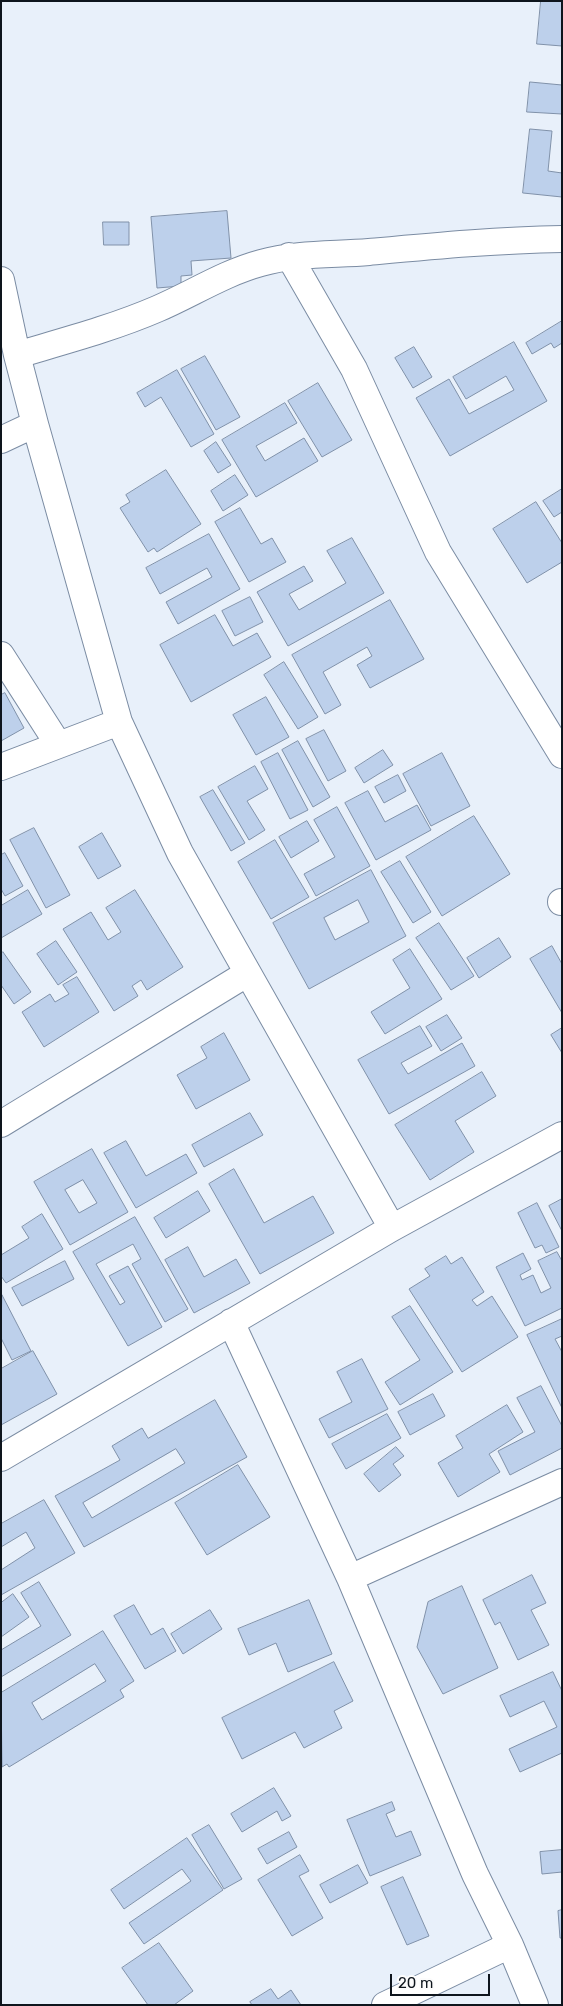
<!DOCTYPE html>
<html>
<head>
<meta charset="utf-8">
<style>
	body { margin:0 }
	#map { position:relative; width:563px; height:2006px; overflow:hidden; background:#e8f0fa; font-family:Rubik,sans-serif }
	canvas { display:block }
	.frame { position:absolute; inset:0; border:2px solid #0e151d; pointer-events:none }
	.scale { position:absolute; left:390px; top:1974px; width:100px; height:22px; box-sizing:border-box; border:2px solid #0e151d; border-top:0; padding-left:6px; font-size:15px; line-height:18px; white-space:nowrap; color:#0e151d; -webkit-text-stroke:4px #fcfcfc; paint-order:stroke }
</style>
</head>
<body>
<div id="map">
<canvas width="563" height="2006"></canvas>
<div class="frame"></div>
<div class="scale">20 m</div>
</div>
<script>
const ctx = document.querySelector('canvas').getContext('2d');
ctx.lineJoin = 'round';
function fillPath(path, color) { ctx.fillStyle = color; ctx.fill(path, 'evenodd'); }
function trace(path, color, width, dash) { ctx.strokeStyle = color; ctx.lineWidth = width; ctx.lineCap = dash ? 'butt' : 'round'; ctx.setLineDash(dash || []); ctx.stroke(path); }
const building = new Path2D(`
	M541,1H562V46L537,44Z
	M530,82L562,85V114L527,112Z
	M530,129L552,131L548,171L562,173V197L523,193Z
	M227,211L231,258L191,261L192,275L181,276V286L157,288L151,217Z
	M103,222H129V245H104Z
	M562,321V343L554,348L551,343L532,354L526,343Z
	M514,342L547,401L450,456L416,398L449,379L469,414L514,390L506,376L466,399L453,377Z
	M414,347L432,377L413,388L395,358Z
	M205,356L240,417L216,430L181,369Z
	M177,370L214,434L191,447L161,397L145,407L137,393Z
	M318,383L352,440L322,457L288,401Z
	M285,403L297,423L256,446L265,461L304,438L318,461L256,497L222,440Z
	M216,442L231,465L218,473L204,451Z
	M166,470L201,524L157,552L154,548L148,552L120,508L130,502L126,495Z
	M235,475L248,495L223,511L211,491Z
	M562,489V512L554,517L543,501Z
	M536,502L562,543V562L527,583L493,529Z
	M240,508L261,544L272,538L286,562L249,582L215,522Z
	M209,534L240,589L178,624L166,602L212,577L207,568L160,594L146,568Z
	M352,538L384,593L288,646L257,592L304,566L313,581L289,594L299,610L346,583L327,551Z
	M250,597L263,622L235,636L222,611Z
	M390,600L424,659L370,688L357,665L372,656L367,647L323,672L341,705L325,714L292,655Z
	M215,615L233,646L257,633L271,657L191,702L160,645Z
	M284,662L318,717L298,729L264,675Z
	M5,693L24,728L1,741V695Z
	M266,697L289,737L256,755L233,715Z
	M324,730L346,771L328,781L306,739Z
	M298,741L330,797L313,807L282,750Z
	M383,750L393,765L364,783L355,768Z
	M278,753L308,810L290,819L261,762Z
	M442,753L470,806L431,826L403,774Z
	M255,766L268,789L247,801L265,830L249,840L218,787Z
	M398,775L406,791L384,803L375,787Z
	M213,790L245,843L231,851L200,797Z
	M368,791L385,822L417,805L431,830L376,860L345,803Z
	M337,807L370,866L316,896L304,874L335,857L314,820Z
	M474,816L510,874L442,916L406,857Z
	M307,821L319,841L291,858L279,837Z
	M34,828L70,895L46,908L10,840Z
	M102,833L121,866L98,879L79,847Z
	M275,840L309,897L271,919L238,862Z
	M5,853L23,886L5,896L1,889V855Z
	M400,861L431,912L413,923L381,872Z
	M371,870L406,936L309,989L273,923ZM358,900L369,922L335,940L324,918Z
	M28,890L42,914L1,938V906Z
	M135,890L183,967L147,990L141,980L132,986L138,996L114,1011L63,929L91,912L108,940L121,932L106,908Z
	M439,923L474,976L451,990L416,938Z
	M499,938L511,957L479,978L467,958Z
	M56,941L77,972L58,985L37,954Z
	M552,946L562,964V1013L530,959Z
	M410,949L442,999L385,1034L371,1012L410,988L393,960Z
	M3,952L31,992L14,1004L1,985V954Z
	M77,977L99,1012L44,1047L22,1012L50,994L55,1002L69,994L63,985Z
	M447,1015L462,1038L441,1051L426,1027Z
	M420,1026L432,1046L401,1063L408,1074L462,1043L475,1066L389,1114L358,1060Z
	M562,1028V1053L551,1035Z
	M224,1033L250,1080L196,1109L177,1075L207,1058L201,1047Z
	M482,1072L496,1096L455,1121L474,1152L430,1180L395,1125Z
	M250,1113L263,1135L204,1167L192,1145Z
	M126,1141L146,1176L186,1154L197,1173L136,1208L104,1153Z
	M92,1149L128,1212L70,1245L34,1182ZM83,1180L97,1203L79,1213L65,1190Z
	M234,1169L264,1223L313,1196L334,1233L260,1274L209,1184Z
	M198,1191L210,1211L166,1238L154,1218Z
	M562,1199V1231L549,1206Z
	M537,1203L559,1247L546,1253L542,1245L535,1248L518,1213Z
	M42,1214L63,1249L6,1283L1,1276V1255L29,1238L22,1227Z
	M135,1217L188,1309L165,1322L132,1264L141,1259L133,1244L96,1264L120,1305L125,1302L109,1276L128,1266L162,1327L128,1346L73,1252Z
	M188,1247L204,1277L236,1259L250,1283L194,1313L165,1260Z
	M557,1252L562,1261V1308L525,1326L496,1267L523,1253L531,1269L520,1275L522,1280L533,1275L541,1293L551,1288L538,1261Z
	M446,1256L451,1264L462,1257L484,1292L472,1300L477,1306L492,1296L518,1337L462,1372L409,1289L430,1276L425,1269Z
	M65,1261L74,1279L22,1306L12,1288Z
	M2,1295L31,1351L12,1360L1,1338Z
	M410,1306L453,1372L400,1405L385,1382L420,1360L392,1317Z
	M562,1319V1336L555,1339L562,1352V1408L527,1335Z
	M33,1351L57,1394L1,1425V1369Z
	M362,1359L388,1409L329,1438L319,1419L352,1402L337,1372Z
	M541,1386L562,1426V1448L510,1475L498,1451L535,1432L517,1398Z
	M433,1394L445,1416L410,1435L398,1412Z
	M215,1400L247,1457L84,1547L55,1496L120,1460L112,1446L142,1428L148,1438ZM176,1449L185,1463L92,1518L83,1503Z
	M507,1405L523,1432L489,1454L500,1472L458,1497L438,1463L463,1448L456,1436Z
	M387,1414L401,1438L346,1469L332,1444Z
	M396,1447L404,1456L393,1464L401,1475L379,1492L364,1474Z
	M238,1465L270,1517L207,1555L175,1503Z
	M44,1500L75,1553L1,1595V1570L35,1548L26,1532L1,1547V1524Z
	M532,1575L546,1603L531,1610L549,1645L518,1660L500,1622L495,1625L483,1600Z
	M39,1582L71,1635L1,1677V1650L41,1626L21,1593Z
	M462,1586L498,1668L443,1694L417,1647L428,1602Z
	M13,1594L29,1617L1,1637V1603Z
	M309,1600L332,1654L288,1672L276,1643L249,1655L238,1629Z
	M134,1605L151,1635L163,1628L176,1651L145,1669L114,1616Z
	M210,1610L222,1629L183,1654L171,1634Z
	M103,1631L134,1681L120,1690L124,1697L9,1767L7,1764L2,1767L1,1693ZM95,1664L106,1681L42,1720L32,1703Z
	M334,1662L353,1701L334,1711L342,1728L304,1748L295,1732L242,1759L222,1718Z
	M553,1672L562,1691V1753L520,1772L509,1749L557,1727L544,1701L510,1717L500,1696Z
	M274,1788L291,1816L282,1821L277,1811L242,1832L231,1814Z
	M392,1802L395,1810L386,1814L396,1837L411,1831L421,1855L370,1876L347,1820Z
	M209,1825L242,1879L224,1889L192,1835Z
	M289,1832L297,1847L267,1864L258,1849Z
	M187,1838L223,1890L144,1944L129,1923L191,1881L182,1869L124,1909L111,1890Z
	M562,1850V1872L542,1874L540,1852Z
	M300,1855L309,1871L299,1876L323,1918L292,1936L258,1880Z
	M358,1865L368,1883L330,1903L320,1885Z
	M403,1877L429,1936L407,1945L381,1887Z
	M562,1910V1938H560L558,1911Z
	M159,1943L193,1991L174,2005H148L122,1968Z
	M271,1989L278,1999L291,1990L301,2005H252L250,2002Z`);
fillPath(building, '#bdd0eb');
trace(building, '#8091a9', 1);
const street = new Path2D(`
	M289,256L354,369L438,552L562,755
	M1,280L17,355L35,424L119,722L180,853L392,1228
	M17,355C64,341 113,328 157,309C192,294 224,273 261,263C296,253 333,255 369,252C434,246 497,240 562,239
	M1,440L35,424
	M1,655L58,744
	M1,767L119,722
	M561,902H562
	M1,1124L248,973
	M231,1322L350,1578L475,1874L510,1945L535,2005
	M1,1458L392,1228L562,1135
	M350,1578L562,1482
	M385,2005L510,1945`);
trace(street, '#7b8ca3', 28);
trace(street, '#fff', 26);
</script>
</body>
</html>
